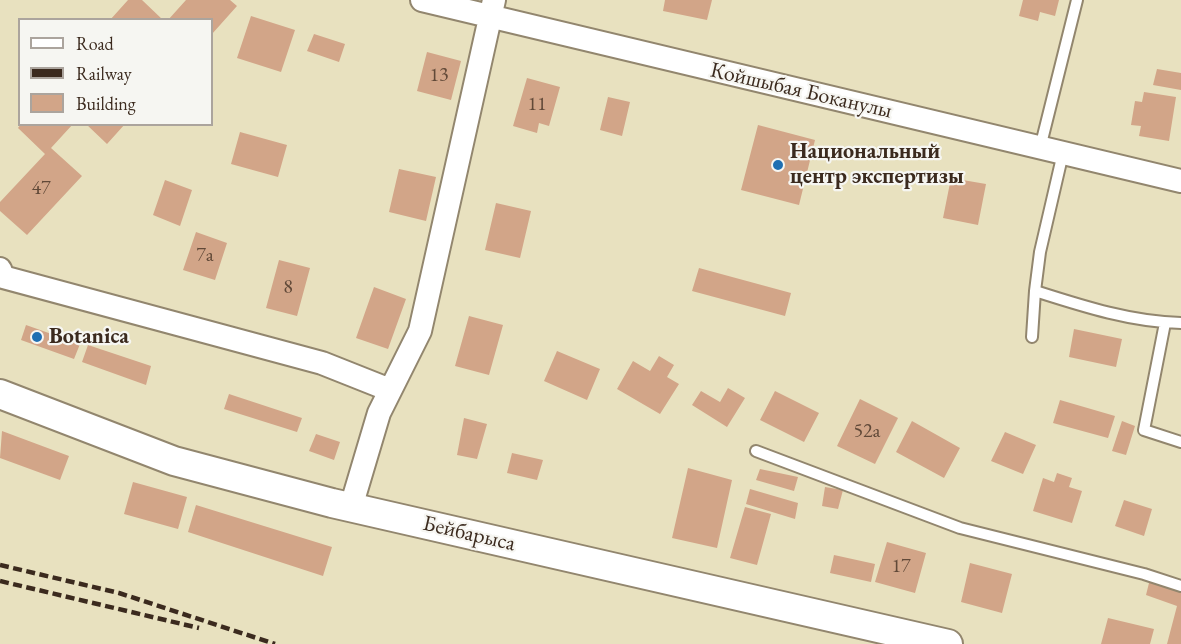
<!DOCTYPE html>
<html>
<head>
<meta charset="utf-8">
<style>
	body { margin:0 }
	#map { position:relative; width:1181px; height:644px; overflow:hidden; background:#e8e1bf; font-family:"EB Garamond",serif }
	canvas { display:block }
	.legend { position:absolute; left:18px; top:18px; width:195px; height:108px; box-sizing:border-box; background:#f6f6f2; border:2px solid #aba49d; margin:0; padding:8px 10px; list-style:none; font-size:18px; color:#3b2a1e }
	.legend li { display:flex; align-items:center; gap:12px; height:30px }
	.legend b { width:30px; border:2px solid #aba49d }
</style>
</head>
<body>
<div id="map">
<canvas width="1181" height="644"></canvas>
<ul class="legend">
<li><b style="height:8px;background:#fff"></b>Road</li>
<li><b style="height:8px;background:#3b2a1e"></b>Railway</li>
<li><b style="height:16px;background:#d2a588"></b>Building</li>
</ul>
</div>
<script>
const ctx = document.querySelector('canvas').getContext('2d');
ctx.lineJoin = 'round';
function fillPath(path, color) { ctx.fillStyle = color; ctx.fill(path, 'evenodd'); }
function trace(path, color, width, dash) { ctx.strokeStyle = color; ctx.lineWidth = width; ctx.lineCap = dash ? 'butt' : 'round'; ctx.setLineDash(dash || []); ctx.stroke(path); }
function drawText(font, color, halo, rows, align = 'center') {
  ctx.font = font + ' "EB Garamond",serif'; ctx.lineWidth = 4.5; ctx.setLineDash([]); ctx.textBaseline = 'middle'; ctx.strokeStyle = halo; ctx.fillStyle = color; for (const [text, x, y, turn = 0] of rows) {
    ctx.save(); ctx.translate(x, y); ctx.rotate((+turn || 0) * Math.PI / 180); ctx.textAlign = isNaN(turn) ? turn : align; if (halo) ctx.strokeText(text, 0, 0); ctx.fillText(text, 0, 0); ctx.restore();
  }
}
fillPath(new Path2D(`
	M128,0H142L163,20H110Z
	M186,0H230L237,6L212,34V20H168Z
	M665,0H712L707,20L663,11Z
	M1023,0H1059L1055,16L1040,12L1038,21L1019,16Z
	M251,16L295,30L281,72L237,58Z
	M314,34L345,44L339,62L307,51Z
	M427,52L461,61L451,100L417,91Z
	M1157,69L1181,73V90L1153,85Z
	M527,78L560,87L549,126L539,123L537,133L513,126Z
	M1144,92L1176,97L1169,141L1139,136L1141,126L1131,125L1135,101L1142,102Z
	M608,97L630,102L622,136L600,130Z
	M21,124H73L51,148L82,176L27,235L0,211V202L45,154L18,128Z
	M86,124H125L107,144Z
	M758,125L815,140L799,205L741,190Z
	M240,132L287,145L278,177L231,164Z
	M399,169L436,177L426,221L389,212Z
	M951,178L986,184L978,225L943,218Z
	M165,180L192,190L180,226L153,215Z
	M496,203L531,211L520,258L485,250Z
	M196,232L227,243L215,280L183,270Z
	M279,260L310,268L297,316L266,308Z
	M699,268L791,293L785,316L692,291Z
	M374,287L406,299L388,349L356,338Z
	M469,316L503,325L489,375L455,366Z
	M26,325L80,344L74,359L21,340Z
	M1074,329L1122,339L1116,367L1069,357Z
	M88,345L151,366L146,385L82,362Z
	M557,351L600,369L587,400L544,381Z
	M659,356L674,365L667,377L679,384L660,414L617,389L633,361L650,371Z
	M728,388L745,398L727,427L692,405L701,391L720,402Z
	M775,391L819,413L804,442L760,420Z
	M229,394L302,418L297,432L224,409Z
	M860,399L898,418L875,464L837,446Z
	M1060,400L1115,416L1108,438L1053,423Z
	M464,418L487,424L477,459L457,455Z
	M912,421L960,448L944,478L896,452Z
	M1122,421L1135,426L1126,455L1112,451Z
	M2,431L69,456L60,480L0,458Z
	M1005,432L1036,445L1023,474L991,461Z
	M316,434L340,442L334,460L309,451Z
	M512,453L543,460L537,480L507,473Z
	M688,468L732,480L717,548L672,538Z
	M760,469L798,477L794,491L756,480Z
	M1057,473L1072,478L1069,487L1082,491L1072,523L1033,511L1043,478L1054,482Z
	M133,482L187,497L178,529L124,514Z
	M825,487L843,490L838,509L822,506Z
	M750,489L798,503L795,519L746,504Z
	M1124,500L1152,509L1144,536L1115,526Z
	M196,505L332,547L323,576L188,532Z
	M745,507L771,514L757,565L730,558Z
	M887,542L926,553L915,593L875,582Z
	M834,555L875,564L871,582L830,573Z
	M970,563L1012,574L1002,613L961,602Z
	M1150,579L1181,588V644H1167L1177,606L1146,595Z
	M1108,618L1154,629L1150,644H1101Z`), '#d2a588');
const service = new Path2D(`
	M1040,148L1077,0
	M1035,291C1082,306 1131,322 1181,323
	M1165,323L1144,430L1181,442
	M1032,337L1035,291L1040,252L1063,153
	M756,451L960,528L1144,574L1181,586`);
const minor = new Path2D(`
	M422,0L1181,181
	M0,269L3,277L322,363L390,390
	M351,507L379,413L420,331L494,0`);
const tertiary = new Path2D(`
	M0,394L174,461L332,503L948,644`);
trace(service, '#92866e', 14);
trace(minor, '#92866e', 26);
trace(tertiary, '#92866e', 32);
trace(service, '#fff', 10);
trace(minor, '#fff', 22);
trace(tertiary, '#fff', 28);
trace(new Path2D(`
	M0,565L119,593L275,644
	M0,581L199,628`), '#3b2a1e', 4.5, [9, 4.5]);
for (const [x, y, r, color] of [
	[778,165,6,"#1f6fb2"],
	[37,337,6,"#1f6fb2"]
]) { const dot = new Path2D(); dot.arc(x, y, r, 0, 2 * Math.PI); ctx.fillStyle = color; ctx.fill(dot); trace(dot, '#f6f6f2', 2); }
drawText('20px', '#614938', null, [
	["13",439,76],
	["11",537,105],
	["47",41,189],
	["7а",205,256],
	["8",288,288],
	["52а",867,432],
	["17",901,567]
]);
drawText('22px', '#3b2a1e', '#f6f6f2', [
	["Койшыбая Боканулы",801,91,13],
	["Бейбарыса",469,534,13]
]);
drawText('bold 22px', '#3b2a1e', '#f6f6f2', [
	["Национальный",790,152],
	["центр экспертизы",790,177],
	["Botanica",49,337]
], 'left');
</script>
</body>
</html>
